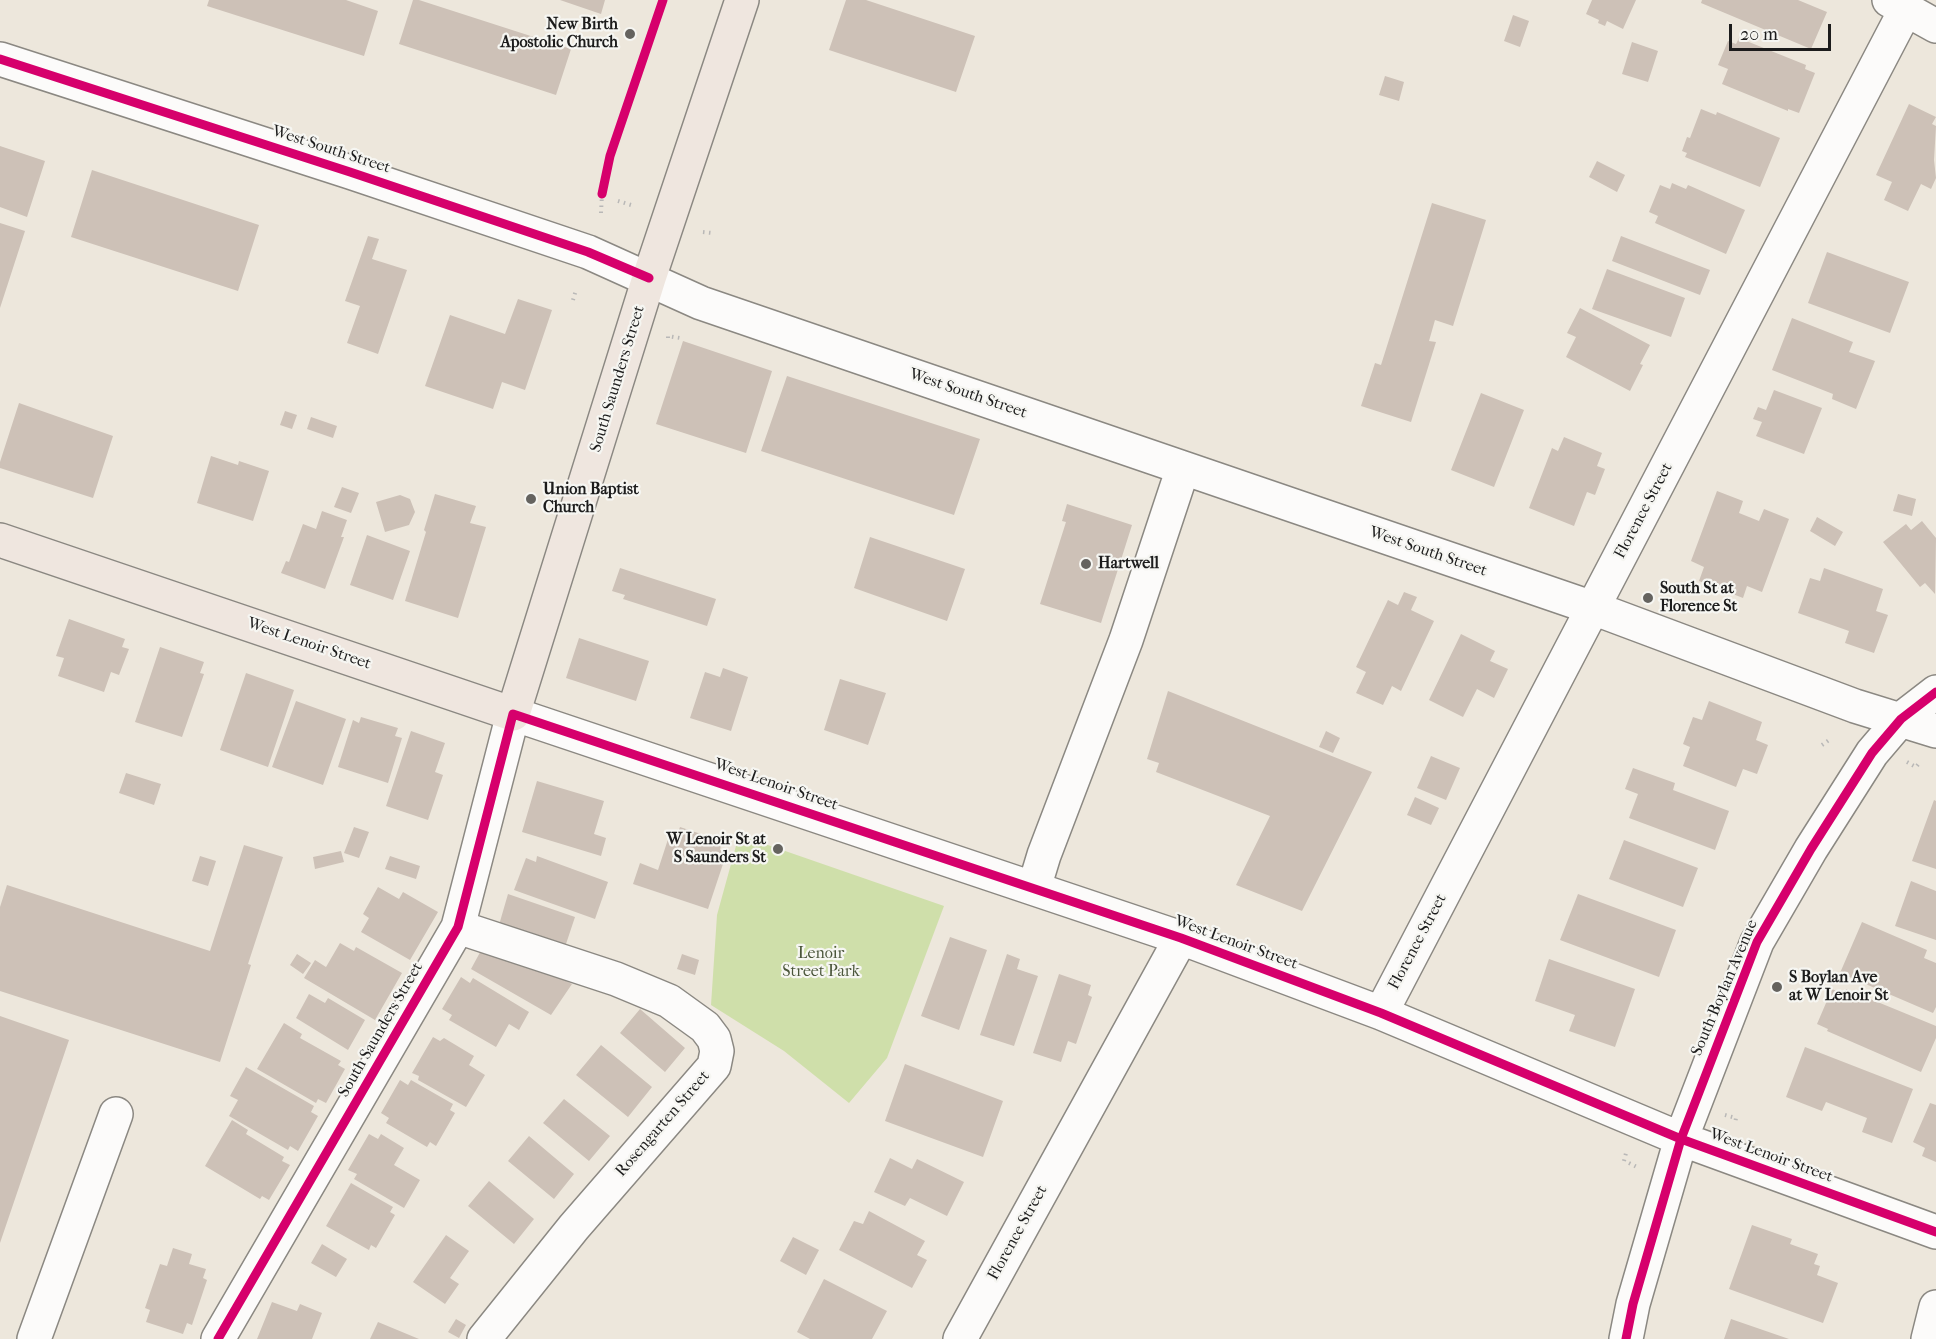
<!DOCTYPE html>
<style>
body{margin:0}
#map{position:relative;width:1936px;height:1339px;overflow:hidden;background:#ede7dc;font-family:"IM FELL French Canon",serif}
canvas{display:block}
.scale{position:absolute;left:1729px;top:24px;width:102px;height:27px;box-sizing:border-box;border:3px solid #1c1c1c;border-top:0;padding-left:8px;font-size:18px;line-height:21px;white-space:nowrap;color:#1c1c1c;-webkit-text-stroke:4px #f6f6f2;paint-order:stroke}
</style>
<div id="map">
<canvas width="1936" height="1339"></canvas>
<div class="scale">20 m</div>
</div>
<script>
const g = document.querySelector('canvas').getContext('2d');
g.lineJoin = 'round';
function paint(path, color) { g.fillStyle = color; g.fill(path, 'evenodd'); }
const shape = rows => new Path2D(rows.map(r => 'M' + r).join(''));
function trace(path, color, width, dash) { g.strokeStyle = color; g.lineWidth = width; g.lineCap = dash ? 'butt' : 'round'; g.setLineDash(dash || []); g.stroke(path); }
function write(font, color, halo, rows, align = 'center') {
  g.font = font + ' "IM FELL French Canon",serif'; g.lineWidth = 4.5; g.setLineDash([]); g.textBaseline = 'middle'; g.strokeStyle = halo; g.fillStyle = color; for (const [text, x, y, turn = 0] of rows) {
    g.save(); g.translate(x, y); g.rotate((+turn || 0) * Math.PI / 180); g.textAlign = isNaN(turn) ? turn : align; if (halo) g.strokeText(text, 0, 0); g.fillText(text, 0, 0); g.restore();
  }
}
const green = shape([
 [739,835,944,906,887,1058,849,1103,784,1051,711,1005,717,915]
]);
const building = shape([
 [209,0,346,0,378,11,364,56,207,6],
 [413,0,419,0,571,49,556,95,399,44],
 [560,0,605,0,601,14],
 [846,0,866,0,975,36,956,92,829,50],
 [1592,0,1636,0,1623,29,1607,21,1605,26,1598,23,1599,20,1586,14],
 [1702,0,1798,0,1827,12,1811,49,1701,3],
 [1513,15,1529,21,1520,47,1504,41],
 [1739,38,1806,65,1805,69,1815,73,1799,113,1788,109,1788,111,1722,84,1728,69,1718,65,1728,41,1736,44],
 [1632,42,1658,51,1648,82,1622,74],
 [1385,76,1404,82,1399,101,1379,95],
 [1909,104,1936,117,1932,124,1936,126,1934,160,1936,178,1931,189,1921,184,1908,211,1884,200,1892,182,1876,175],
 [1701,109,1716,115,1717,112,1780,138,1760,187,1685,157,1687,153,1682,151,1687,137,1690,138],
 [0,146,45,161,27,217,0,207],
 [1597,161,1625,175,1617,192,1589,177],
 [92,170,259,225,238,291,71,237],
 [1672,183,1686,189,1688,185,1745,210,1726,254,1655,223,1658,216,1649,212,1660,185,1670,189],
 [1432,203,1486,220,1453,326,1435,320,1429,341,1436,342,1411,422,1361,406,1375,363,1381,365],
 [0,223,25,231,0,308],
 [368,236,379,239,372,259,407,270,378,354,347,343,360,306,345,301],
 [1621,236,1710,270,1700,295,1612,261],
 [1827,252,1909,282,1890,333,1808,303],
 [1607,269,1685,298,1671,337,1592,309],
 [518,299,552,310,525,390,502,382,493,409,425,386,450,315,505,334],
 [1580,308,1650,345,1640,364,1643,365,1630,391,1566,357,1576,337,1567,333],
 [1792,318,1853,342,1849,352,1875,361,1856,409,1832,399,1833,394,1772,370],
 [683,341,772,371,746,453,656,424],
 [787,376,980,439,954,515,761,451],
 [1774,390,1822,408,1804,454,1756,436,1762,422,1753,419,1758,407,1766,410],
 [1481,393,1524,410,1494,487,1451,470],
 [19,403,113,436,93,498,0,468,0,462],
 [285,411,297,415,292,429,280,425],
 [311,417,337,426,333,438,307,429],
 [1564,437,1602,453,1597,466,1605,469,1595,495,1587,492,1574,526,1529,508,1552,448,1558,451],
 [211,456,238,465,239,461,269,471,253,521,197,503],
 [342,487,359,493,351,513,334,507],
 [1717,491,1743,501,1739,513,1759,521,1764,509,1789,519,1762,592,1747,586,1743,598,1699,581,1704,567,1691,561],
 [435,494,476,506,470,523,486,527,458,618,405,601,426,532,424,530],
 [1898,494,1916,499,1912,516,1893,511],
 [400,495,410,499,415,512,409,525,385,532,376,502],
 [1067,504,1132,525,1101,623,1040,604,1066,522,1062,521],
 [322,511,347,520,341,537,344,537,325,589,281,573,286,561,289,562,303,524,316,529],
 [1817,517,1843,532,1835,546,1810,531],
 [1922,521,1936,538,1935,594,1925,583,1920,587,1883,542,1906,524,1911,530],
 [367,535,410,551,393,600,350,585],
 [870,537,965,569,947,621,854,588],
 [620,568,716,599,707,626,623,599,625,595,612,591],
 [1824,568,1883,589,1876,611,1888,615,1874,653,1845,643,1849,631,1798,613,1810,578,1820,581],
 [1404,592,1417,597,1411,610,1434,621,1401,691,1392,686,1383,705,1356,693,1366,672,1356,667,1388,600,1398,605],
 [69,619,125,639,122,647,129,649,119,675,111,672,104,692,58,676,64,658,56,656],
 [1461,634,1495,651,1490,661,1508,669,1494,698,1477,689,1463,717,1429,700],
 [579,638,649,661,636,701,566,678],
 [160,647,204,662,200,673,204,674,182,737,135,722],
 [723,668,748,677,731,731,690,718,705,672,720,677],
 [246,673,294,690,268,767,220,750],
 [840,679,886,693,868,745,824,730],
 [1168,691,1372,772,1302,911,1236,885,1270,816,1156,772,1159,763,1147,759],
 [296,701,346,719,323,785,272,767],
 [1709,701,1762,722,1756,740,1768,745,1760,766,1757,774,1743,769,1736,787,1683,766,1690,747,1683,744,1693,717,1702,720],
 [361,717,398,728,395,736,402,738,388,783,338,767,353,720,359,723],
 [411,731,445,743,435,772,443,775,428,820,386,806],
 [1326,731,1340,738,1333,753,1319,747],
 [1431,756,1460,768,1446,800,1417,788],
 [1633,768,1675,783,1673,790,1729,811,1715,850,1629,818,1638,794,1625,789],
 [126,773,161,784,154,805,119,793],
 [537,781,604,801,594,834,606,838,601,856,522,832],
 [1415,797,1439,808,1431,825,1407,815],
 [1934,800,1936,801,1936,869,1912,861],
 [354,827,369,832,359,858,344,853],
 [680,827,722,841,720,850,727,852,708,909,633,884,640,863,658,870,670,833,677,835],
 [1624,840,1698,868,1683,907,1609,879],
 [244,845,283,857,248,964,251,965,220,1062,0,991,0,907,7,885,210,951],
 [341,851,344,862,315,869,313,857],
 [200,856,216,861,208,886,192,881],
 [390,856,420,866,416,879,385,869],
 [537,856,608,882,595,919,514,890,526,858,536,862],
 [1911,881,1936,891,1936,940,1895,926],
 [378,887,399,899,403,892,438,912,410,960,361,932,369,918,363,914],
 [508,894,575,917,565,947,499,925],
 [1578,894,1676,930,1659,977,1560,940],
 [1862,922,1927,950,1924,958,1936,963,1936,1007,1933,1013,1840,973],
 [950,937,987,950,959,1030,921,1016],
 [340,943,354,951,356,947,402,973,375,1020,304,978,315,960,326,967],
 [484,945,546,971,572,984,551,1015,471,969],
 [297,954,311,963,303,974,290,965],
 [682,954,699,960,695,975,677,969],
 [1007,954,1020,959,1017,969,1038,976,1014,1046,980,1035],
 [1549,959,1635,989,1615,1047,1569,1031,1575,1015,1535,1001],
 [1059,974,1091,985,1088,995,1092,997,1076,1044,1068,1041,1061,1062,1033,1053],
 [461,977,470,983,473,978,529,1012,519,1030,509,1024,496,1047,449,1020,452,1015,442,1009],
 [1832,989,1843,994,1846,989,1936,1026,1936,1038,1921,1072,1827,1031,1828,1029,1817,1024],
 [309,994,325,1003,328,998,365,1020,348,1050,296,1018],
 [640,1009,685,1048,665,1072,620,1033],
 [0,1016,69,1040,0,1243],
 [284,1023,302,1034,300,1038,341,1061,338,1065,345,1069,326,1103,318,1099,316,1103,257,1069],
 [433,1037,440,1041,444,1038,474,1056,469,1065,485,1075,466,1107,418,1080,419,1076,412,1073],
 [601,1045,652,1087,628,1117,576,1075],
 [1805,1047,1913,1089,1892,1143,1862,1132,1867,1118,1826,1102,1822,1111,1786,1097],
 [905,1064,1003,1101,983,1157,885,1121],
 [246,1067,314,1106,311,1112,318,1116,298,1151,290,1146,288,1150,229,1116,238,1100,230,1096],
 [400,1080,408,1085,411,1080,453,1104,450,1110,455,1113,436,1146,430,1142,427,1147,386,1123,389,1118,381,1113],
 [564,1099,610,1136,589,1161,543,1123],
 [1930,1103,1936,1105,1936,1162,1922,1156,1925,1148,1913,1142],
 [232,1120,248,1130,246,1134,284,1157,282,1161,290,1165,269,1200,262,1196,260,1199,205,1166],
 [369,1134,378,1139,381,1134,404,1148,394,1165,420,1180,404,1208,354,1179,357,1174,348,1170],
 [529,1136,574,1174,554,1199,508,1161],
 [890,1158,912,1169,917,1159,964,1182,947,1216,910,1198,905,1206,874,1192],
 [489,1181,534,1219,514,1244,468,1206],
 [351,1183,393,1207,390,1212,395,1215,376,1248,371,1245,369,1250,326,1226],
 [869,1211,925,1241,917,1255,927,1260,912,1288,839,1250,854,1221,863,1224],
 [1752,1225,1792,1239,1790,1244,1818,1254,1814,1264,1820,1266,1817,1275,1838,1283,1823,1323,1729,1289],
 [446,1235,469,1251,450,1278,459,1284,445,1304,413,1282],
 [793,1237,819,1250,806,1275,780,1261],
 [322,1244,347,1259,336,1277,311,1263],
 [173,1248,192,1254,189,1264,206,1269,203,1278,207,1280,192,1325,187,1323,183,1334,146,1322,150,1310,145,1308,160,1264,167,1266],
 [824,1279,887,1311,872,1339,810,1339,797,1332],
 [272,1302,297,1311,300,1304,322,1313,312,1339,257,1339],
 [456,1319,466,1325,459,1338,448,1332],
 [1731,1319,1789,1339,1724,1339],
 [378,1322,419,1339,370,1339]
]);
const path = shape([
 [618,201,631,205],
 [601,213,602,194],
 [703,232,712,233],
 [573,300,576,290],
 [668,338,668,336,680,338],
 [1822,745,1829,740],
 [1907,762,1916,767,1920,762],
 [1725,1115,1736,1118,1735,1123],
 [1624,1161,1626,1153],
 [1629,1163,1637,1167]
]);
const minor = shape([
 [1889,0,1936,26],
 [0,59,350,172,588,252,701,303,1593,608,1855,706,1936,731],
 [1034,888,1044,855,1126,640,1183,468],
 [458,927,616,979,669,1001,705,1027,714,1039,717,1051,714,1066,574,1227,484,1339],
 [1381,1013,1906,9],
 [34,1339,116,1114],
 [218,1339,458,927,513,714,1181,938,1381,1013,1681,1139,1936,1232],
 [960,1339,1181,938],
 [1626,1339,1633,1304,1681,1139,1757,942,1811,849,1872,753,1901,719,1936,692],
 [1928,1339,1936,1307]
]);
const major = shape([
 [0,540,513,714,649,278,742,0]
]);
const cycleway = shape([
 [0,59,350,172,588,252,649,278],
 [602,194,610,156,663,0],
 [218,1339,458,927,513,714,1181,938,1381,1013,1681,1139,1936,1232],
 [1626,1339,1633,1304,1681,1139,1757,942,1811,849,1872,753,1901,719,1936,692]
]);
const markers = [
 [630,34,6,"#65635f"],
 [531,499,6,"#65635f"],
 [1086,564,6,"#65635f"],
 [1648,598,6,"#65635f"],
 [778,849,6,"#65635f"],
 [1777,987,6,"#65635f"]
];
const poiNames = [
 ["New Birth",618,25,"right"],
 ["Apostolic Church",618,43,"right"],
 ["Union Baptist",543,490],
 ["Church",543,508],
 ["Hartwell",1098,564],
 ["South St at",1660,589],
 ["Florence St",1660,607],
 ["W Lenoir St at",766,840,"right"],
 ["S Saunders St",766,858,"right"],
 ["S Boylan Ave",1789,978],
 ["at W Lenoir St",1789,996]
];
const streetNames = [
 ["West South Street",331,150,18],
 ["South Saunders Street",618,379,-73],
 ["West South Street",968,394,19],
 ["Florence Street",1644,511,-62],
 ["West South Street",1428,552,19],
 ["West Lenoir Street",309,644,19],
 ["West Lenoir Street",776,785,19],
 ["Florence Street",1418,942,-62],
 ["West Lenoir Street",1236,943,20],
 ["South Boylan Avenue",1725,988,-67],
 ["South Saunders Street",381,1030,-60],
 ["Rosengarten Street",663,1124,-49],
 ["West Lenoir Street",1771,1156,20],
 ["Florence Street",1018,1233,-61]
];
const parkNames = [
 ["Lenoir",821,954],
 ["Street Park",821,972]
];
paint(green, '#cfdfaa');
paint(building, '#cdc1b7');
trace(minor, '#8b8882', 36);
trace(major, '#8b8882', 36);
trace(path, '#b9b8b7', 4, [1.5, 4.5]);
trace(minor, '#fcfbfa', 33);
trace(major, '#efe6df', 33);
trace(cycleway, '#d6006c', 9);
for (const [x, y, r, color] of markers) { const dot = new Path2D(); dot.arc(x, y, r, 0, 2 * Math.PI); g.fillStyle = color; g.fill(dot); trace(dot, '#f6f6f2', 2); }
write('bold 16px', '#1c1c1c', '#f6f6f2', poiNames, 'left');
write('16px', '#1c1c1c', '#f6f6f2', streetNames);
write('16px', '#4a553a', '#f6f6f2', parkNames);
</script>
